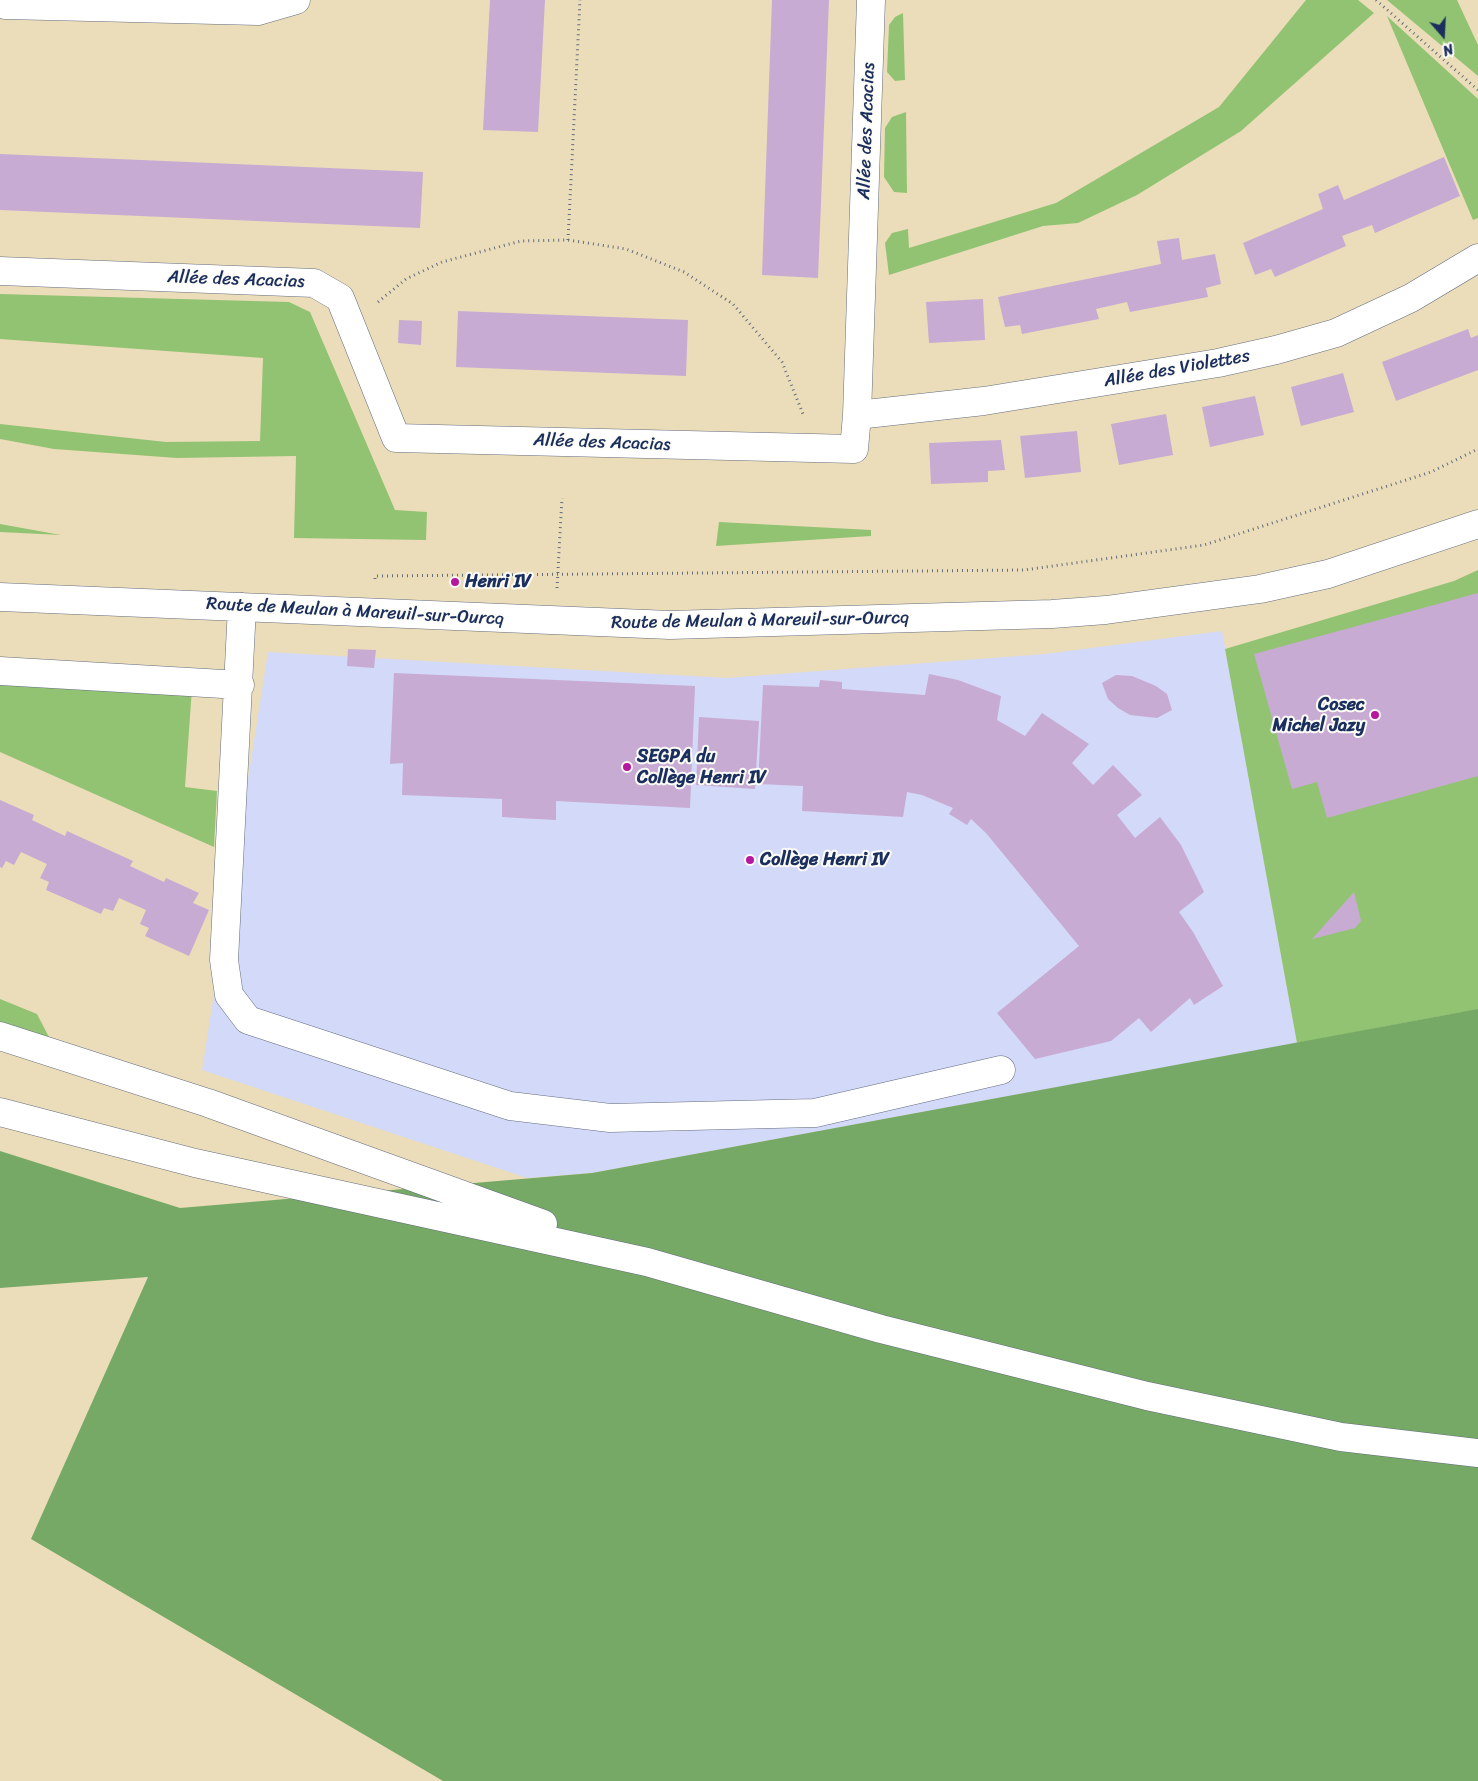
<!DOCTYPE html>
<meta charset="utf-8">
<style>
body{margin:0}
#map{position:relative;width:1478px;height:1781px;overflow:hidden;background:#ebddb9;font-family:Sriracha,sans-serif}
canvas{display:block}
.north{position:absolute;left:1418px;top:10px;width:50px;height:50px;-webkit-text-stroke:4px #fdfcf7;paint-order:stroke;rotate:161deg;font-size:14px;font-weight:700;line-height:20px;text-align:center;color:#1b2f5e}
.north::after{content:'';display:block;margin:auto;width:18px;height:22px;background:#1b2f5e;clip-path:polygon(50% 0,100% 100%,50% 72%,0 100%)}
</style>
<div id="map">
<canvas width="1478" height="1781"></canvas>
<div class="north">N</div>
</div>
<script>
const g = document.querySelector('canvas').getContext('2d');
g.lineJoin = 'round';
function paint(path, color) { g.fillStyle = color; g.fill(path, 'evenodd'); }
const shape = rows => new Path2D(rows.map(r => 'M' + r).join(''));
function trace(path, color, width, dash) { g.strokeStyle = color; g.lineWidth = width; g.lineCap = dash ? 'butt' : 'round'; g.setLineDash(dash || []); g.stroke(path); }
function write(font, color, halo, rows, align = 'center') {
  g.font = font + ' Sriracha,sans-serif'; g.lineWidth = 4; g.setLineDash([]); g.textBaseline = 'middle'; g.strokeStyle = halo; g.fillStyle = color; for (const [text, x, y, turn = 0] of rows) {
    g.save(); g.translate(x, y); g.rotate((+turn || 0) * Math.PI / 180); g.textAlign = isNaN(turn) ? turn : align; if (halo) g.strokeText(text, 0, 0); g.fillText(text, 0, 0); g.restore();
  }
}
const built = shape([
 [1222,631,1297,1043,592,1173,527,1178,202,1070,268,652,726,678,1045,654]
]);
const green = shape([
 [1306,0,1358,0,1374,13,1241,131,1137,195,1078,223,1043,226,889,275,885,243,892,233,908,229,909,248,1056,203,1219,107],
 [1387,0,1457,0,1478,45,1478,76],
 [903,13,905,80,895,81,887,72,889,25,895,17],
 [1387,16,1478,99,1478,218,1473,220],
 [906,112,907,193,894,192,884,177,885,128,892,117],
 [0,294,289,302,310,312,395,510,427,512,426,540,294,538,296,456,177,458,54,449,0,439,0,424,166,442,260,441,263,358,0,339],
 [719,522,871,530,871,536,716,546],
 [0,524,61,535,0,532],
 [1478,570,1478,1014,1463,1012,1297,1043,1225,649,1454,581],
 [0,678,192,688,185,787,217,791,214,847,0,752],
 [0,999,37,1014,51,1041,0,1024]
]);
const forest = shape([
 [1478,1009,1478,1781,443,1781,31,1539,148,1277,0,1288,0,1151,180,1208,592,1173]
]);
const building = shape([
 [490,0,545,0,538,132,483,130],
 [772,0,829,0,818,278,762,275],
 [0,154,423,172,420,228,0,210],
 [1444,157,1460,196,1375,233,1372,225,1342,236,1346,246,1275,277,1271,269,1255,275,1243,243,1323,209,1318,194,1338,185,1344,200],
 [1179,238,1182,260,1215,254,1221,284,1206,288,1208,297,1130,312,1127,302,1096,309,1099,319,1022,334,1020,325,1005,327,998,297,1161,264,1157,241],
 [983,299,985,340,929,343,926,302],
 [458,311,688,320,686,376,456,367],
 [399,320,422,321,421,345,398,343],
 [1468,329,1471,338,1478,335,1478,370,1396,401,1382,362],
 [1343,373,1354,412,1301,426,1291,387],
 [1255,396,1264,435,1210,447,1202,407],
 [1166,414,1173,455,1119,465,1111,424],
 [1077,431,1081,472,1025,478,1020,436],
 [1001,440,1005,470,988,471,988,482,931,484,929,443],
 [1478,593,1478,776,1327,818,1317,782,1292,789,1254,654],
 [348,649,376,650,374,668,347,666],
 [394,673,695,686,690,808,556,801,556,820,518,818,502,817,502,799,402,795,403,763,390,764],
 [929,674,958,680,1001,696,997,720,1025,736,1042,713,1089,744,1072,763,1093,785,1113,765,1142,795,1117,815,1135,838,1160,817,1181,845,1204,892,1179,912,1193,932,1223,986,1194,1005,1190,998,1151,1032,1139,1018,1111,1041,1035,1059,997,1013,1079,946,986,833,971,819,967,825,949,814,953,808,922,795,907,792,903,817,802,811,803,786,758,784,763,685,819,687,820,680,842,682,842,689,925,695],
 [1116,675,1132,676,1156,686,1167,694,1172,710,1157,718,1130,715,1118,708,1108,699,1102,683],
 [699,717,759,721,755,789,696,785],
 [0,800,34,815,32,820,65,836,67,831,133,861,130,866,164,882,166,878,199,893,193,903,209,910,189,956,145,936,149,928,140,924,146,910,119,898,113,911,104,908,101,914,46,890,49,882,40,878,47,864,21,852,14,865,6,861,2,868,0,867],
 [1354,892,1361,921,1355,928,1312,939]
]);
const path = shape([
 [1376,0,1478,90],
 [568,240,580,0],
 [378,302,406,279,442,262,521,241,568,240,626,249,684,272,733,304,782,362,803,414],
 [375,579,375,576,1024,570,1204,545,1431,472,1478,449],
 [557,588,562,498]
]);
const minor = shape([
 [0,1,5,5,258,11,296,0],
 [0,271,314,283,340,298,396,438,854,449,857,415,871,0],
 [857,415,984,401,1218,363,1276,350,1336,333,1411,298,1478,258],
 [0,597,670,625,1052,614,1106,610,1260,589,1328,574,1478,524],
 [242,607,224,960,229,995,248,1020,510,1106,610,1118,815,1113,1001,1070],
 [0,671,240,685]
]);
const major = shape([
 [0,1036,208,1103,543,1224],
 [0,1112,195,1163,647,1262,881,1329,1147,1396,1341,1437,1478,1453]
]);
const markers = [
 [455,582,5,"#b5179e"],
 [1375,715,5,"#b5179e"],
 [627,767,5,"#b5179e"],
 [750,860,5,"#b5179e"]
];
const streetNames = [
 ["Allée des Acacias",867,131,-88],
 ["Allée des Acacias",236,280,2],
 ["Allée des Violettes",1177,369,-10],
 ["Allée des Acacias",602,443,2],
 ["Route de Meulan à Mareuil-sur-Ourcq",355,612,3],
 ["Route de Meulan à Mareuil-sur-Ourcq",760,621,-1]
];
const poiNames = [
 ["Henri IV",465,582],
 ["Cosec",1365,705,"right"],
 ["Michel Jazy",1365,726,"right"],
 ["SEGPA du",637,757],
 ["Collège Henri IV",637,778],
 ["Collège Henri IV",760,860]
];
paint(built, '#d3d9f9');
paint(green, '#92c373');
paint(forest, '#75a965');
paint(building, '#c8abd3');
trace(minor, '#646c7e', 29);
trace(major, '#646c7e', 29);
trace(path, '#646c7e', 3, [1, 4]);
trace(minor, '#fff', 28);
trace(major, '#fff', 28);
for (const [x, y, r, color] of markers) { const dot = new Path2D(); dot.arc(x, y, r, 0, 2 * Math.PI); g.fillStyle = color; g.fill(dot); trace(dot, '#fdfcf7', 2); }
write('18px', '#1b2f5e', '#fdfcf7', streetNames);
write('bold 18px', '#1b2f5e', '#fdfcf7', poiNames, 'left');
</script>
